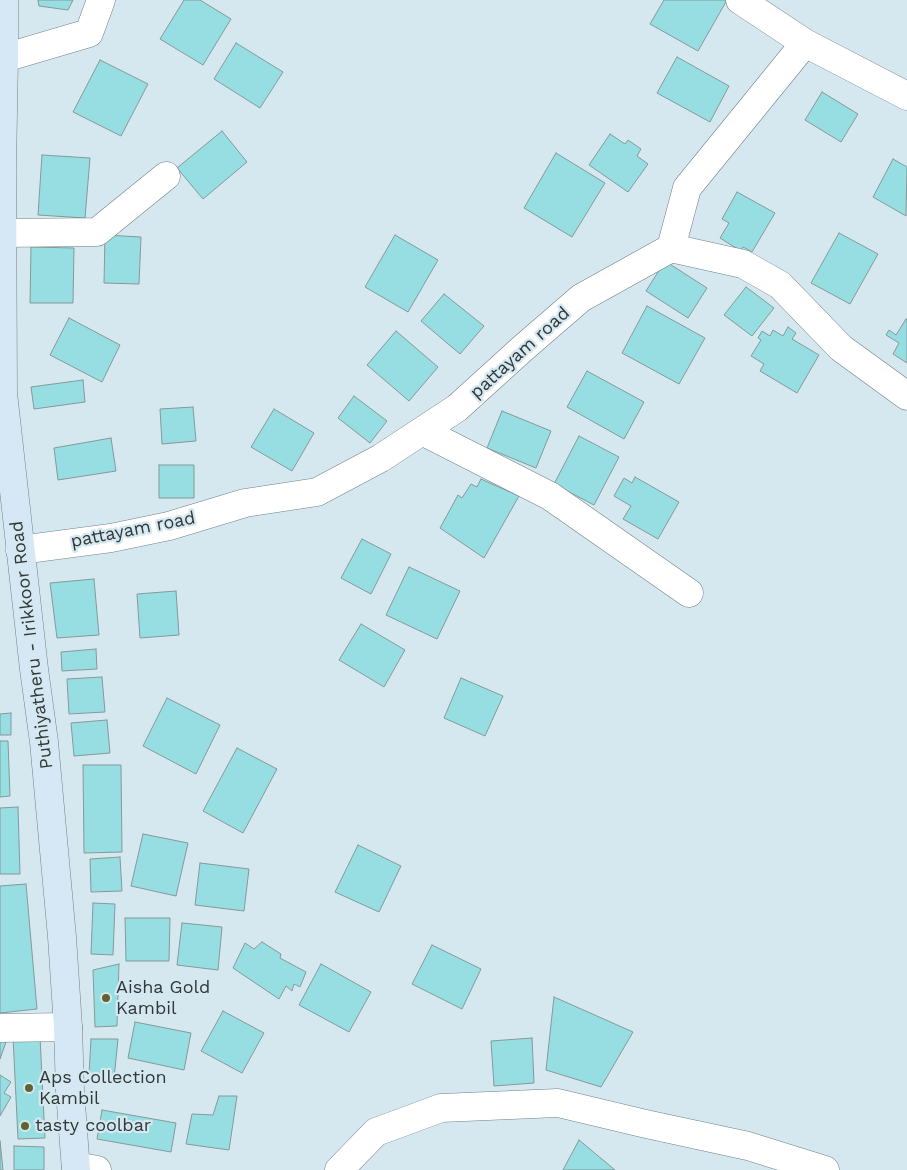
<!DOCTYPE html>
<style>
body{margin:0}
canvas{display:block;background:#d5e8ef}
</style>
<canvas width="907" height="1170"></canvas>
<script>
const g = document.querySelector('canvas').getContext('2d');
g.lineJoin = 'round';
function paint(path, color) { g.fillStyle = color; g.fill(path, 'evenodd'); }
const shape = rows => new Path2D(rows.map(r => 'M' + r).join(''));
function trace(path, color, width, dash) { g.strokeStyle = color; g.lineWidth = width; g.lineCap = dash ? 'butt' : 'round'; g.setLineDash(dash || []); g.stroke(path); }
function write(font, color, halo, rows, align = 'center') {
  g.font = font + ' "Work Sans",sans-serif'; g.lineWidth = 4.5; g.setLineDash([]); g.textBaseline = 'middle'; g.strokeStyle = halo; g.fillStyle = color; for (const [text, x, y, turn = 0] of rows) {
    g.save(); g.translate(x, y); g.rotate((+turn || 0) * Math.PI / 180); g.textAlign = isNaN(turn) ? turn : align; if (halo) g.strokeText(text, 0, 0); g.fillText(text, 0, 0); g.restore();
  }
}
const building = shape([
 [38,0,73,0,68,10,39,6,38,0],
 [184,0,200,0,231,19,203,65,160,39,184,0],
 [664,0,727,0,698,51,650,24,664,0],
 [236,43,283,72,260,108,214,79,236,43],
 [677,57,729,86,710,122,657,93,677,57],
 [100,60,148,84,121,136,73,112,100,60],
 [822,92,858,114,841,142,805,120,822,92],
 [222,131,247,162,203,199,177,168,222,131],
 [610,134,625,144,628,140,641,149,637,156,648,164,628,192,589,165,610,134],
 [556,153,605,183,572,237,524,208,556,153],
 [42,155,90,158,85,218,38,215,42,155],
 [893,159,907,167,906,216,873,197,893,159],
 [737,192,775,213,752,252,743,247,741,251,720,238,729,223,722,219,737,192],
 [839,233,878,254,850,304,811,283,839,233],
 [105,235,141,237,139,284,104,283,105,235],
 [395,235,438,260,408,312,365,287,395,235],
 [31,247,74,248,73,303,30,303,31,247],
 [665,261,707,288,688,318,646,291,665,261],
 [746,287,774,308,752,336,724,315,746,287],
 [444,294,484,326,460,354,421,321,444,294],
 [647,306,705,338,679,384,622,353,647,306],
 [69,318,120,345,102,382,50,355,69,318],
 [906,319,907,320,907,363,893,354,899,343,886,335,889,330,896,335,906,319],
 [788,327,796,333,792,339,819,355,797,393,760,371,764,364,751,356,761,340,758,338,762,331,770,336,773,330,783,336,788,327],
 [396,331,438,367,409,401,367,365,396,331],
 [587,371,644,402,624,439,567,407,587,371],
 [83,380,85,402,34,409,31,387,83,380],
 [354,396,387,421,370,443,338,418,354,396],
 [193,407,196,441,162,444,160,409,193,407],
 [274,409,314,433,292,471,251,447,274,409],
 [502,411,551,431,536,468,487,448,502,411],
 [579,436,619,457,594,505,554,484,579,436],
 [111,438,116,471,58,480,54,448,111,438],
 [159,465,194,465,194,498,159,498,159,465],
 [635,477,679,502,658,539,623,519,631,506,614,496,624,478,632,483,635,477],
 [481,479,519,496,484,558,440,528,458,495,462,498,471,484,477,487,481,479],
 [362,539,391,554,371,594,341,578,362,539],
 [409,567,460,591,437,639,386,615,409,567],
 [94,579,99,635,57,638,50,583,94,579],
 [176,591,179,635,140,638,137,594,176,591],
 [361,624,405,650,384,687,339,660,361,624],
 [96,649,97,669,62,671,61,652,96,649],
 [102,677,105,712,69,714,67,679,102,677],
 [461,678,503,696,485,736,444,718,461,678],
 [167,698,220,725,196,774,143,746,167,698],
 [11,713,11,735,0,735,0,714,11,713],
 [107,720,110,753,74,756,71,723,107,720],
 [0,741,8,741,10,796,0,797,0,741],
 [237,748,277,769,243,833,203,811,237,748],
 [83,765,121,765,122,852,84,853,83,765],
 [18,807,20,874,0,874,0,808,18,807],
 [143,834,188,843,176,896,131,886,143,834],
 [358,845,401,866,379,912,335,892,358,845],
 [120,857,122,891,91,892,90,859,120,857],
 [200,863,249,869,244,911,195,905,200,863],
 [26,884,37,1009,0,1013,0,886,26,884],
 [93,903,115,904,113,955,91,954,93,903],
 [125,918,170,918,169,961,126,961,125,918],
 [182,923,222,927,218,970,177,965,182,923],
 [262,942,281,954,280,958,306,972,300,987,294,984,292,991,286,986,279,999,233,968,245,943,254,949,262,942],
 [432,945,481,969,462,1009,412,984,432,945],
 [119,964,117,1026,95,1027,93,970,119,964],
 [321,964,371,992,349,1032,299,1005,321,964],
 [554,997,633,1032,601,1087,546,1070,554,997],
 [223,1011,264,1033,242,1073,201,1051,223,1011],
 [135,1022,191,1033,184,1070,128,1058,135,1022],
 [40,1036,45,1138,18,1139,13,1037,40,1036],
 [532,1038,534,1083,494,1086,491,1041,532,1038],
 [0,1039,6,1042,0,1059,0,1039],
 [91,1039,118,1039,114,1079,89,1074,91,1039],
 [0,1075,11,1082,4,1093,11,1097,0,1116,0,1075],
 [219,1096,237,1096,229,1150,186,1144,192,1114,213,1115,219,1096],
 [102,1110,176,1123,171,1152,97,1139,102,1110],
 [579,1140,615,1170,563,1170,579,1140],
 [0,1141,3,1170,0,1170,0,1141],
 [14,1146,44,1147,44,1170,14,1170,14,1146]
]);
const street = shape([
 [740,0,805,43],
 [4,58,89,33,101,0],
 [2,233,97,232,166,176],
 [671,248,743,264,780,285,841,348,907,396],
 [422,431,550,496,689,593],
 [20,550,111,538,169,526,245,503,317,492,381,458,457,408,522,349,581,298,671,248,687,188,805,43,907,96],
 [0,1028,68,1027],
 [76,1166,97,1170],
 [339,1170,376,1132,441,1108,558,1103,646,1124,748,1146,825,1170]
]);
const secondary = shape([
 [4,0,4,58,2,168,3,393,34,669,44,742,62,937,68,1027,70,1091,76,1170]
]);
const markers = [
 [106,998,5,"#60622f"],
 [29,1088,5,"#60622f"],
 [25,1126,5,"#60622f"]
];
const streetNames = [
 ["pattayam road",520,353,-42],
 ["pattayam road",133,530,-11],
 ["Puthiyatheru - Irikkoor Road",32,645,-97]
];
const poiNames = [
 ["Aisha Gold",116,988],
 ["Kambil",116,1009],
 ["Aps Collection",39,1078],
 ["Kambil",39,1099],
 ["tasty coolbar",35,1126]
];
paint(building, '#96dee1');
trace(building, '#859999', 1);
trace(street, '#708188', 29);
trace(secondary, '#708188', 29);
trace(street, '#fff', 28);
trace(secondary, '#d6e8f6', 28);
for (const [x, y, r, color] of markers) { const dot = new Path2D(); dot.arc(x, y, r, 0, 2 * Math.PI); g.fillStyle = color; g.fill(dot); trace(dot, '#d5e8ef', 2); }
write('18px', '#31383b', '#d5e8ef', streetNames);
write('18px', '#31383b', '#d5e8ef', poiNames, 'left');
</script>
